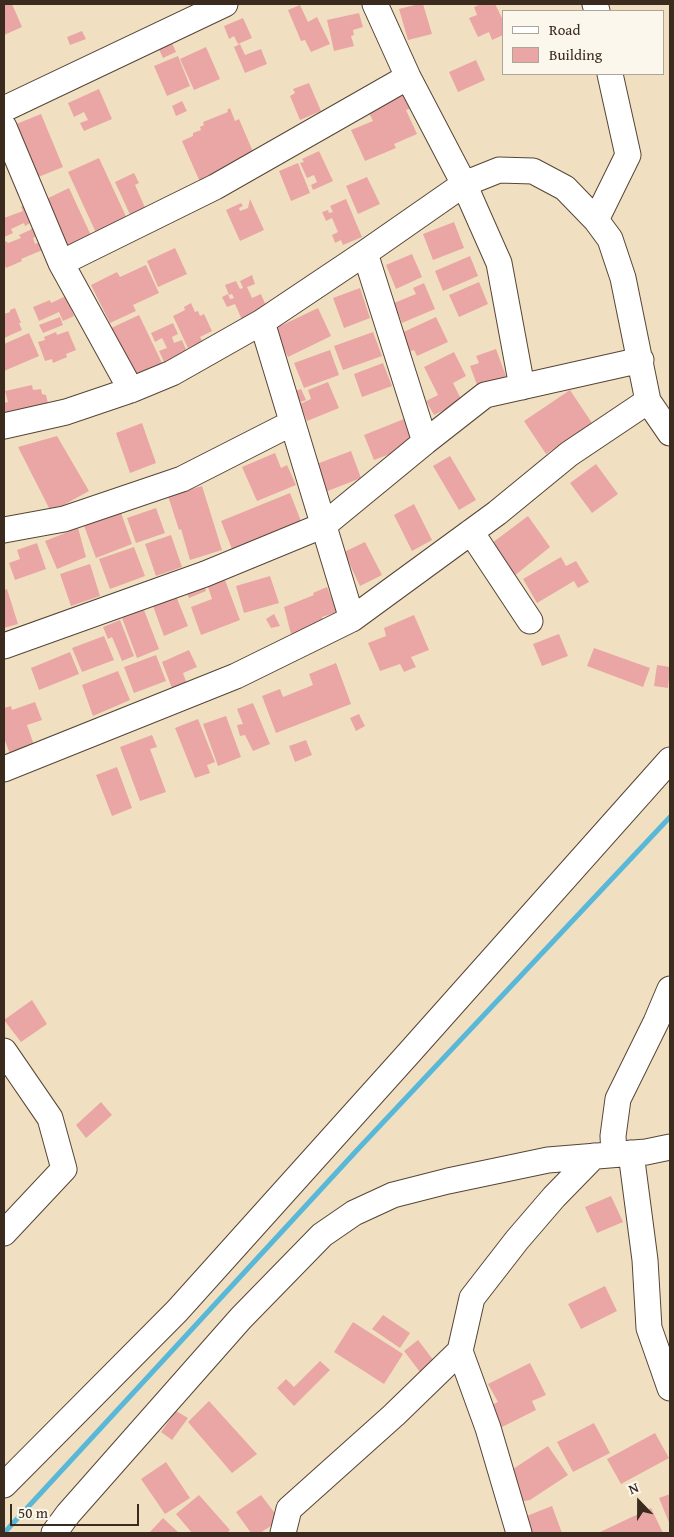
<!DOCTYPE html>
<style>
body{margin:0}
#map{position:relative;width:674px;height:1537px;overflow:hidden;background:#f0e0c1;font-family:"Gentium Book Plus",serif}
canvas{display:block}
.frame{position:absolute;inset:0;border:5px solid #3b2a1e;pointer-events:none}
.legend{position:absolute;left:502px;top:10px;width:162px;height:65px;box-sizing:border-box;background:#fbf7ec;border:1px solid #aea59a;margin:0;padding:6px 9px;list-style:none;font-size:15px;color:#3b2a1e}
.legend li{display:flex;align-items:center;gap:10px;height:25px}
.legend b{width:25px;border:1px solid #aea59a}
.north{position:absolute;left:614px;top:1477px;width:50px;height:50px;-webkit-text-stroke:4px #fbf7ec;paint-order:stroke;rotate:338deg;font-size:14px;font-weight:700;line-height:20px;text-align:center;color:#3b2a1e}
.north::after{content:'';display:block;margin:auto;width:18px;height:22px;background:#3b2a1e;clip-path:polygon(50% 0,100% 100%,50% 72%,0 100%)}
.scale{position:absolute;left:10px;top:1504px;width:129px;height:22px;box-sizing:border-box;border:2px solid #3b2a1e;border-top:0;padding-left:6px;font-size:15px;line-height:18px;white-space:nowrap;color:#3b2a1e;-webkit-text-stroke:4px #fbf7ec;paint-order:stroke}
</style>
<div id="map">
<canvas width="674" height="1537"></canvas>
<div class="frame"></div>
<ul class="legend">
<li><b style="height:6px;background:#fff"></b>Road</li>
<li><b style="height:14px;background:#eaa6a4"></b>Building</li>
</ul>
<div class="north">N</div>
<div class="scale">50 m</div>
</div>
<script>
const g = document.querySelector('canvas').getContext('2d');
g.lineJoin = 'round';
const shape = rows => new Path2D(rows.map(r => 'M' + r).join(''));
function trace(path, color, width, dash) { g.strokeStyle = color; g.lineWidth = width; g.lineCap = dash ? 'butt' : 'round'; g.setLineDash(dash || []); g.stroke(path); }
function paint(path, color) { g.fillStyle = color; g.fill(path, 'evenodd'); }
const stream = shape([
 [4,1533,359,1148,670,817]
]);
const building = shape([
 [4,4,12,4,22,27,4,35],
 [419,4,423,4,432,34,408,40,399,9],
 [481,4,495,4,503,20,503,35,492,40,489,32,478,37,469,18,477,15,474,7],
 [300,5,308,22,317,17,330,44,311,52,305,40,301,41,288,10],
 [359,13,363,27,353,30,354,35,351,36,354,46,334,51,327,20],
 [243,18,252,38,238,44,234,36,229,39,224,26],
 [82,31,86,39,70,45,67,37],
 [171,41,176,52,163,58,158,47],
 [240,44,245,55,261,49,267,64,245,73,234,47],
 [206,47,220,79,194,90,180,59],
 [178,56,190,86,167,96,154,66],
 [476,60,485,80,458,92,449,72],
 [309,83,321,111,300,120,290,96,295,93,293,89],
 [99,89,112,119,84,131,80,123,88,120,84,112,74,117,68,103],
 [406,94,412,108,406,110,417,134,394,144,396,148,365,161,351,130,373,121,368,111],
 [182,101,187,111,176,116,172,106],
 [230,108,235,121,239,119,254,154,221,169,223,173,200,182,182,141,193,136,193,133,201,130,200,127,204,125,203,122,228,112,227,110],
 [41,114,63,167,36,178,14,125],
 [319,151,333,181,313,190,311,185,317,182,314,175,307,178,300,163,304,162,302,159],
 [99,158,129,223,98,237,68,172],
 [298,163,310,193,291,201,279,171],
 [134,173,139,183,135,185,147,212,132,219,115,182],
 [367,177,380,204,358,214,346,186],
 [69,188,94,242,66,255,42,201],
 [250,199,264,230,240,241,226,210,241,203,243,206,239,208,240,211,248,208],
 [346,199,362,237,343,245,341,240,335,243,332,235,338,232,332,218,326,221,322,212,328,210,329,213,333,212,330,206],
 [31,200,30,223,25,226,24,223,11,229,13,233,4,237,4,218,23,211,21,207,23,206,22,203],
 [454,222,464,248,433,260,423,234],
 [33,227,36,236,33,238,35,244,42,241,45,249,21,259,22,261,6,268,4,263,4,242,6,241,8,243,21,238,19,235,30,230],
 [175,248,187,274,158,287,147,261],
 [412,254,422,277,396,289,386,265],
 [470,256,478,276,443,291,435,271],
 [146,265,159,293,133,305,136,311,110,323,91,285,117,272,120,277],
 [252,275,255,284,247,287,252,298,261,294,266,306,255,311,257,316,243,322,235,304,227,307,222,297,228,294,230,299,234,298,232,294,229,295,225,285,236,281,240,289,243,288,240,281],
 [479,282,488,304,459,317,449,295],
 [424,283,435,309,402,323,394,303,416,294,413,288],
 [360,288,370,318,344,328,333,298],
 [66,296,74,316,63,321,59,312,39,321,33,307,50,300,51,303],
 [191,303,195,312,198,311,200,316,204,314,212,331,200,337,203,342,188,348,173,316,185,310,184,307],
 [15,308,21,323,19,323,22,330,4,338,4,314,10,312,10,310],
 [318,308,331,336,288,357,274,329],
 [139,315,162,363,132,377,109,329],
 [60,317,63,325,43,333,39,325],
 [436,317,448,342,417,356,414,350,406,353,397,335],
 [173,323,178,334,172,337,174,343,182,340,187,352,164,362,159,351,167,348,162,338,155,342,151,333],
 [68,331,76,350,66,354,67,357,53,363,52,359,45,361,38,342,45,340,44,337,56,332,57,335],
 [373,332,382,356,343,370,334,346],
 [29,333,39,356,4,371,4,344],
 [496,349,507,379,479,390,470,366,479,363,476,356],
 [330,350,339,375,304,388,294,363],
 [454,352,466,376,453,383,462,401,434,415,426,401,438,395,424,367],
 [383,363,392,386,362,397,354,374],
 [328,382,339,408,307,421,300,404,311,399,308,390],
 [32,385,33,390,41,389,42,394,46,395,49,408,6,417,4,403,8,402,5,391],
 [301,389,306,400,295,404,290,393],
 [570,390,592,423,546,454,524,421],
 [404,419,414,445,374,460,364,435],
 [142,423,156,463,130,473,116,433],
 [57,436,89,491,51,512,18,447],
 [351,451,361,478,325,492,314,465],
 [275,453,281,468,287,465,296,485,257,501,242,467],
 [450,456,476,500,459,510,433,466],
 [596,464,618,494,592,513,570,483],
 [202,486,222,550,190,560,181,529,179,530,168,496],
 [290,493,301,521,232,549,221,521],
 [414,504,432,540,412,551,394,515],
 [156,508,165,533,136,543,127,518],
 [120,510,132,544,96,558,83,523],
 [528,516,550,547,513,577,488,546],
 [78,528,86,557,57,569,45,541],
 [171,535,182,567,156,576,145,544],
 [365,542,382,575,360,586,344,552],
 [37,543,46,569,15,580,9,563,20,559,17,550],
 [134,547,145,576,110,589,99,559],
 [561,557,566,566,576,561,589,582,578,588,574,581,537,603,523,579],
 [90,564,100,596,71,606,60,574],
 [270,576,279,603,244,613,236,586],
 [225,580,240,620,201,635,191,607,212,599,208,587],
 [204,584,206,591,189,598,186,591],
 [327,587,337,612,322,617,323,623,291,634,284,607,314,595,313,593],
 [7,589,18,624,4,628,4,590],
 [176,596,188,626,164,636,153,606],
 [144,610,159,649,137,658,122,618],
 [274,614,280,626,271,628,266,619],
 [414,615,429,650,411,657,416,667,404,672,400,664,380,671,368,643,386,636,384,628],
 [120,620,134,656,122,661,112,637,108,639,103,627],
 [559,634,568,656,542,666,533,644],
 [104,636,114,660,82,672,72,648],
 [594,648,650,668,643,687,587,666],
 [189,650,197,667,183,673,189,690,175,696,162,662],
 [70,652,79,674,39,690,31,668],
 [156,655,166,681,134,693,124,667],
 [336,663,351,704,276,733,262,696,280,689,283,697,313,685,309,674],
 [657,665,670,667,668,688,654,686],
 [118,671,130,700,93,716,82,685],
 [35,702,42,720,27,725,34,745,10,754,4,738,4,708,11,706,12,710],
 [253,703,270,744,253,751,245,735,240,736,237,725,243,724,237,709],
 [359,714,365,726,356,731,350,718],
 [226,716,241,757,218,766,203,724],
 [198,719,215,762,207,765,210,773,195,778,175,728],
 [152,735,157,747,150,749,166,792,140,801,120,747],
 [306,740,312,755,295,762,289,746],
 [117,767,132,808,112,816,96,775],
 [32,1000,47,1024,21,1042,4,1020],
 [101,1102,112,1115,86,1138,76,1125],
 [611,1196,623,1222,597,1233,585,1207],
 [605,1286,617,1311,581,1329,568,1304],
 [383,1315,410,1333,400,1348,372,1329],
 [353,1322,403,1354,384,1384,334,1352],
 [418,1340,434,1361,420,1372,404,1351],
 [320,1361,330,1370,294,1406,277,1388,286,1379,294,1387],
 [530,1363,546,1395,532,1401,536,1410,500,1428,490,1406,498,1402,488,1384],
 [209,1401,257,1454,232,1473,188,1422],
 [176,1411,188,1418,172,1440,161,1432],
 [594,1423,610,1453,573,1472,557,1442],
 [655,1433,669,1458,621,1484,607,1459],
 [548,1446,568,1475,530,1500,513,1503,507,1473],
 [166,1462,190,1498,165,1514,141,1479],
 [670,1494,670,1525,659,1498],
 [199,1495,230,1530,227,1533,192,1533,176,1514],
 [261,1495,280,1520,260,1533,251,1533,236,1512],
 [552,1506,562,1533,524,1533,519,1519],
 [651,1508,663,1533,598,1533],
 [163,1518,179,1533,149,1533]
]);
const minor = shape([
 [375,4,408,77,464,184,499,263,522,387],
 [595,4,597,11],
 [4,109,225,4],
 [4,127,61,263,131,390],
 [596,220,628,155,610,74],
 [365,253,425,442],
 [61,263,215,187,408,77],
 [4,426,66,412,131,390,172,373,262,322,365,253,464,184,499,170,533,171,565,188,596,220,610,239,623,278,648,401,670,433],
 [4,530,64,519,182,479,292,423],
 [471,532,530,621],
 [352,619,497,513,569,454,648,401],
 [4,646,205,574,324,525,425,442,485,395,641,360],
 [4,769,236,676,352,619,262,322],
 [4,1051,50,1118,64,1169,4,1233],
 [631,1153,645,1260,649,1328,670,1388],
 [614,1154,613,1136,618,1099,656,1022,670,989],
 [4,1485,177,1311,409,1053,670,760],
 [54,1533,68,1514,241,1318,322,1235,354,1213,393,1195,448,1181,548,1160,646,1152,670,1147],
 [283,1533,289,1509,394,1415,460,1351],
 [519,1533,488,1428,460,1351,472,1298,517,1240,554,1197,594,1156]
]);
trace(stream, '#59b7d8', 5);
paint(building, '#eaa6a4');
trace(minor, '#564536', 27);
trace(minor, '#fff', 25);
</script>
